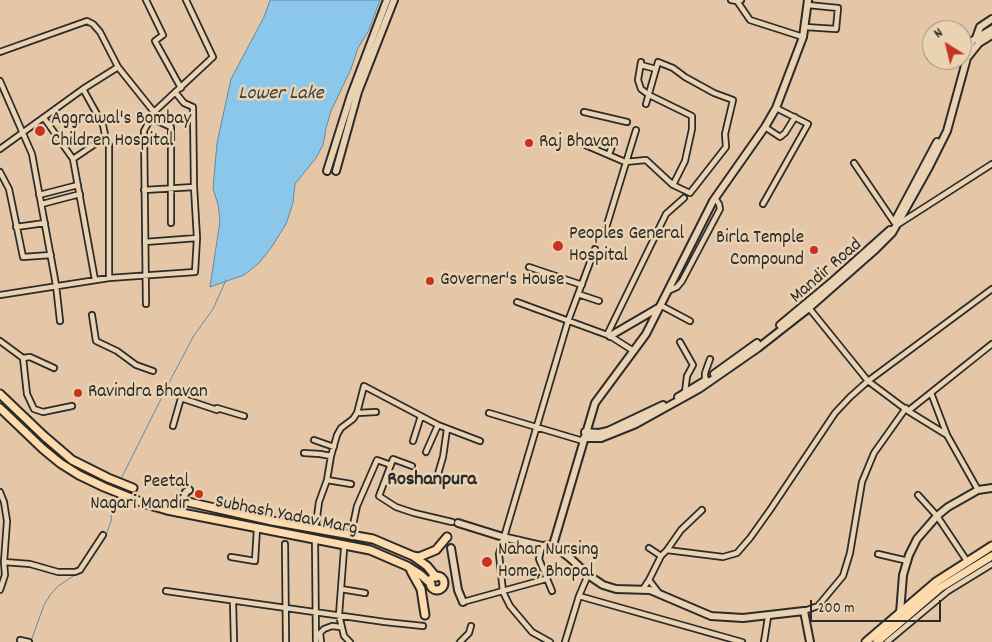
<!DOCTYPE html>
<style>
body{margin:0}
#map{position:relative;width:992px;height:642px;overflow:hidden;background:#e5c7a7;font-family:Dekko,sans-serif}
canvas{display:block}
.north{position:absolute;left:922px;top:20px;width:50px;height:50px;box-sizing:border-box;background:#e9d3b2;border:1px solid #9d907c;border-radius:50%;rotate:324deg;font-size:14px;font-weight:700;line-height:20px;text-align:center;color:#2b2b2b}
.north::after{content:'';display:block;margin:auto;width:18px;height:22px;background:#c8321e;clip-path:polygon(50% 0,100% 100%,50% 72%,0 100%)}
.scale{position:absolute;left:810px;top:600px;width:131px;height:22px;box-sizing:border-box;border:2px solid #2b2b2b;border-top:0;padding-left:6px;font-size:15px;line-height:18px;white-space:nowrap;color:#2b2b2b;-webkit-text-stroke:4px #e9d3b2;paint-order:stroke}
</style>
<div id="map">
<canvas width="992" height="642"></canvas>
<div class="north">N</div>
<div class="scale">200 m</div>
</div>
<script>
const g = document.querySelector('canvas').getContext('2d');
g.lineJoin = 'round';
function paint(path, color) { g.fillStyle = color; g.fill(path, 'evenodd'); }
const shape = rows => new Path2D(rows.map(r => 'M' + r).join(''));
function trace(path, color, width, dash) { g.strokeStyle = color; g.lineWidth = width; g.lineCap = dash ? 'butt' : 'round'; g.setLineDash(dash || []); g.stroke(path); }
function write(font, color, halo, rows, align = 'center') {
  g.font = font + ' Dekko,sans-serif'; g.lineWidth = 5; g.setLineDash([]); g.textBaseline = 'middle'; g.strokeStyle = halo; g.fillStyle = color; for (const [text, x, y, turn = 0] of rows) {
    g.save(); g.translate(x, y); g.rotate((+turn || 0) * Math.PI / 180); g.textAlign = isNaN(turn) ? turn : align; if (halo) g.strokeText(text, 0, 0); g.fillText(text, 0, 0); g.restore();
  }
}
const water = shape([
 [270,0,380,0,369,30,358,48,351,69,331,111,326,128,323,145,316,158,295,184,293,203,286,224,271,248,259,263,244,275,210,287,220,221,218,204,213,189,217,143,231,79,264,17,270,0]
]);
const stream = shape([
 [121,479,173,375,193,337,213,309,226,280],
 [101,542,106,535,111,521,112,499,114,494],
 [84,567,96,550],
 [31,641,44,605,50,595,58,586,78,573]
]);
const street = shape([
 [146,0,163,35,155,41,181,88],
 [731,0,737,1,741,0],
 [737,1,750,20,803,37],
 [805,27,836,29,838,8,808,5],
 [0,52,87,21,93,24,100,32,118,67,154,112],
 [641,62,638,80,641,89,649,95,692,116,692,129,685,161,673,185],
 [641,65,656,69],
 [0,81,32,154,56,285,60,321],
 [83,89,103,125,105,135],
 [584,112,627,122],
 [44,118,73,159,95,280],
 [151,118,171,127,171,223],
 [765,127,780,137,785,133,795,117],
 [576,141,625,162,646,160,673,185,690,193,726,147,725,134,733,100,714,93,685,77,673,68,658,62,646,104],
 [0,149,83,89,118,67],
 [609,154,615,139],
 [73,159,101,140,109,145,109,278],
 [854,163,894,222],
 [0,172,9,189,23,257,51,255],
 [144,190,194,187],
 [39,195,78,185],
 [42,204,80,194],
 [763,204,808,124,776,108],
 [897,225,992,164],
 [16,227,45,223],
 [605,231,636,130],
 [145,242,197,238],
 [529,267,582,285],
 [668,291,677,287,682,281,720,209,719,204,715,198],
 [578,294,599,301],
 [0,295,109,278,195,272,197,238,194,187,193,107,184,103,175,92],
 [517,302,610,336,632,350],
 [146,304,144,131,154,112,213,57,186,0],
 [660,305,690,321],
 [809,308,868,381,908,411,947,435],
 [92,315,96,341,117,351,136,365,153,371],
 [607,335,666,214,684,198],
 [0,341,23,358,30,357,54,368],
 [680,342,693,365,687,376,685,392],
 [23,358,27,394,34,409,43,412,72,406],
 [705,380,705,373,710,359],
 [931,393,947,435,978,490],
 [217,408,244,416],
 [908,411,992,344],
 [357,413,376,412],
 [489,413,583,441],
 [173,426,181,398,217,410],
 [314,440,334,447],
 [413,441,421,416],
 [426,452,438,425],
 [304,453,320,454,331,456],
 [412,466,393,459,379,496,396,507,414,513,452,522],
 [438,474,443,457,447,429],
 [327,480,351,484],
 [0,492,4,502,7,521,4,562,5,575,0,590],
 [918,495,937,516,967,561],
 [316,524,319,502,327,480,331,456,337,435,341,428,353,419,357,413,364,386,438,425,480,441],
 [353,525,357,506,377,460,391,465],
 [315,540,316,642],
 [285,544,286,642],
 [542,546,539,559,552,591],
 [649,548,661,556],
 [344,549,339,615,344,636,350,642],
 [667,550,681,530,702,510],
 [878,554,908,561],
 [231,557,255,561,257,528],
 [4,562,30,564,58,572,75,572,80,570,103,535],
 [649,580,659,593],
 [341,589,365,593],
 [643,589,649,580,661,556,667,550,723,557,737,553,750,538,770,510,835,413,850,397,868,381,992,289],
 [166,591,385,622,423,626],
 [579,596,742,642],
 [233,601,234,642],
 [463,602,546,579],
 [804,611,818,606,843,576,850,553,862,482,874,453,906,408],
 [20,640,29,642],
 [321,642,320,633,324,629,332,626,340,627],
 [460,642,469,633,471,626],
 [550,642,532,632,510,606,503,592,499,554,568,321,595,249],
 [565,642,579,596,588,575],
 [764,642,768,617],
 [887,642,948,591,992,564]
]);
const secondary = shape([
 [976,38,980,27,992,19],
 [963,58,972,41,992,29],
 [327,171,351,95,387,0],
 [336,171,358,92,394,0],
 [896,219,937,142],
 [780,325,834,280,890,230],
 [610,336,658,308],
 [714,374,757,343],
 [678,397,706,380],
 [585,432,599,433,608,431,663,405],
 [584,438,601,438,636,424,699,389,758,348,809,308,876,249,892,233,929,167,947,131,967,58,979,43,992,35],
 [179,513,182,500,186,492,189,490],
 [458,523,503,537,542,546,553,545,570,558,588,575,603,585,616,589,650,590,711,616,743,618,804,611,810,642],
 [553,545,595,403,646,334,713,201,765,127,776,108,803,37,808,0],
 [451,548,458,590,463,602],
 [900,613,903,575,909,555,917,539,937,516,948,507,978,490,992,488]
]);
const primary = shape([
 [0,394,44,436,72,460,108,478,133,488],
 [0,408,43,449,60,463,79,475,104,487,146,504,167,510,370,550,407,566,421,575,431,584],
 [188,502,272,521,373,539,413,556,427,566,436,577],
 [413,556,419,557,436,550,447,537],
 [411,571,421,589,425,615],
 '430 583a7 7 0 1 1 14 0a7 7 0 1 1-14 0Z',
 [866,642,936,582,992,546],
 [877,642,940,588,992,556]
]);
const markers = [
 [40,131,6,"#c8321e"],
 [529,143,5,"#c8321e"],
 [558,246,6,"#c8321e"],
 [814,250,5,"#c8321e"],
 [430,281,5,"#c8321e"],
 [78,393,5,"#c8321e"],
 [199,494,5,"#c8321e"],
 [487,562,6,"#c8321e"]
];
const poiNames = [
 ["Aggrawal's Bombay",51,120],
 ["Children Hospital",51,142],
 ["Raj Bhavan",539,143],
 ["Peoples General",569,235],
 ["Hospital",569,257],
 ["Birla Temple",804,239,"right"],
 ["Compound",804,261,"right"],
 ["Governer's House",440,281],
 ["Ravindra Bhavan",88,393],
 ["Peetal",189,483,"right"],
 ["Nagari Mandir",189,505,"right"],
 ["Nahar Nursing",498,551],
 ["Home, Bhopal",498,573]
];
const streetNames = [
 ["Mandir Road",827,272,-41],
 ["Subhash Yadav Marg",286,517,11]
];
const waterNames = [
 ["Lower Lake",281,95]
];
const neighbourhoodNames = [
 ["Roshanpura",432,481]
];
paint(water, '#8bc7eb');
trace(water, '#65899e', 1);
trace(stream, '#65899e', 1);
trace(street, '#2b2b2b', 8);
trace(secondary, '#2b2b2b', 10);
trace(primary, '#2b2b2b', 11);
trace(street, '#e9d3b2', 4.5);
trace(secondary, '#e9d3b2', 6);
trace(primary, '#fedbac', 7);
for (const [x, y, r, color] of markers) { const dot = new Path2D(); dot.arc(x, y, r, 0, 2 * Math.PI); g.fillStyle = color; g.fill(dot); trace(dot, '#e9d3b2', 2); }
write('19px', '#2b2b2b', '#e9d3b2', poiNames, 'left');
write('19px', '#2b2b2b', '#e9d3b2', streetNames);
write('italic 20px', '#394248', '#e9d3b2', waterNames);
write('bold 20px', '#2b2b2b', '#e9d3b2', neighbourhoodNames);
</script>
